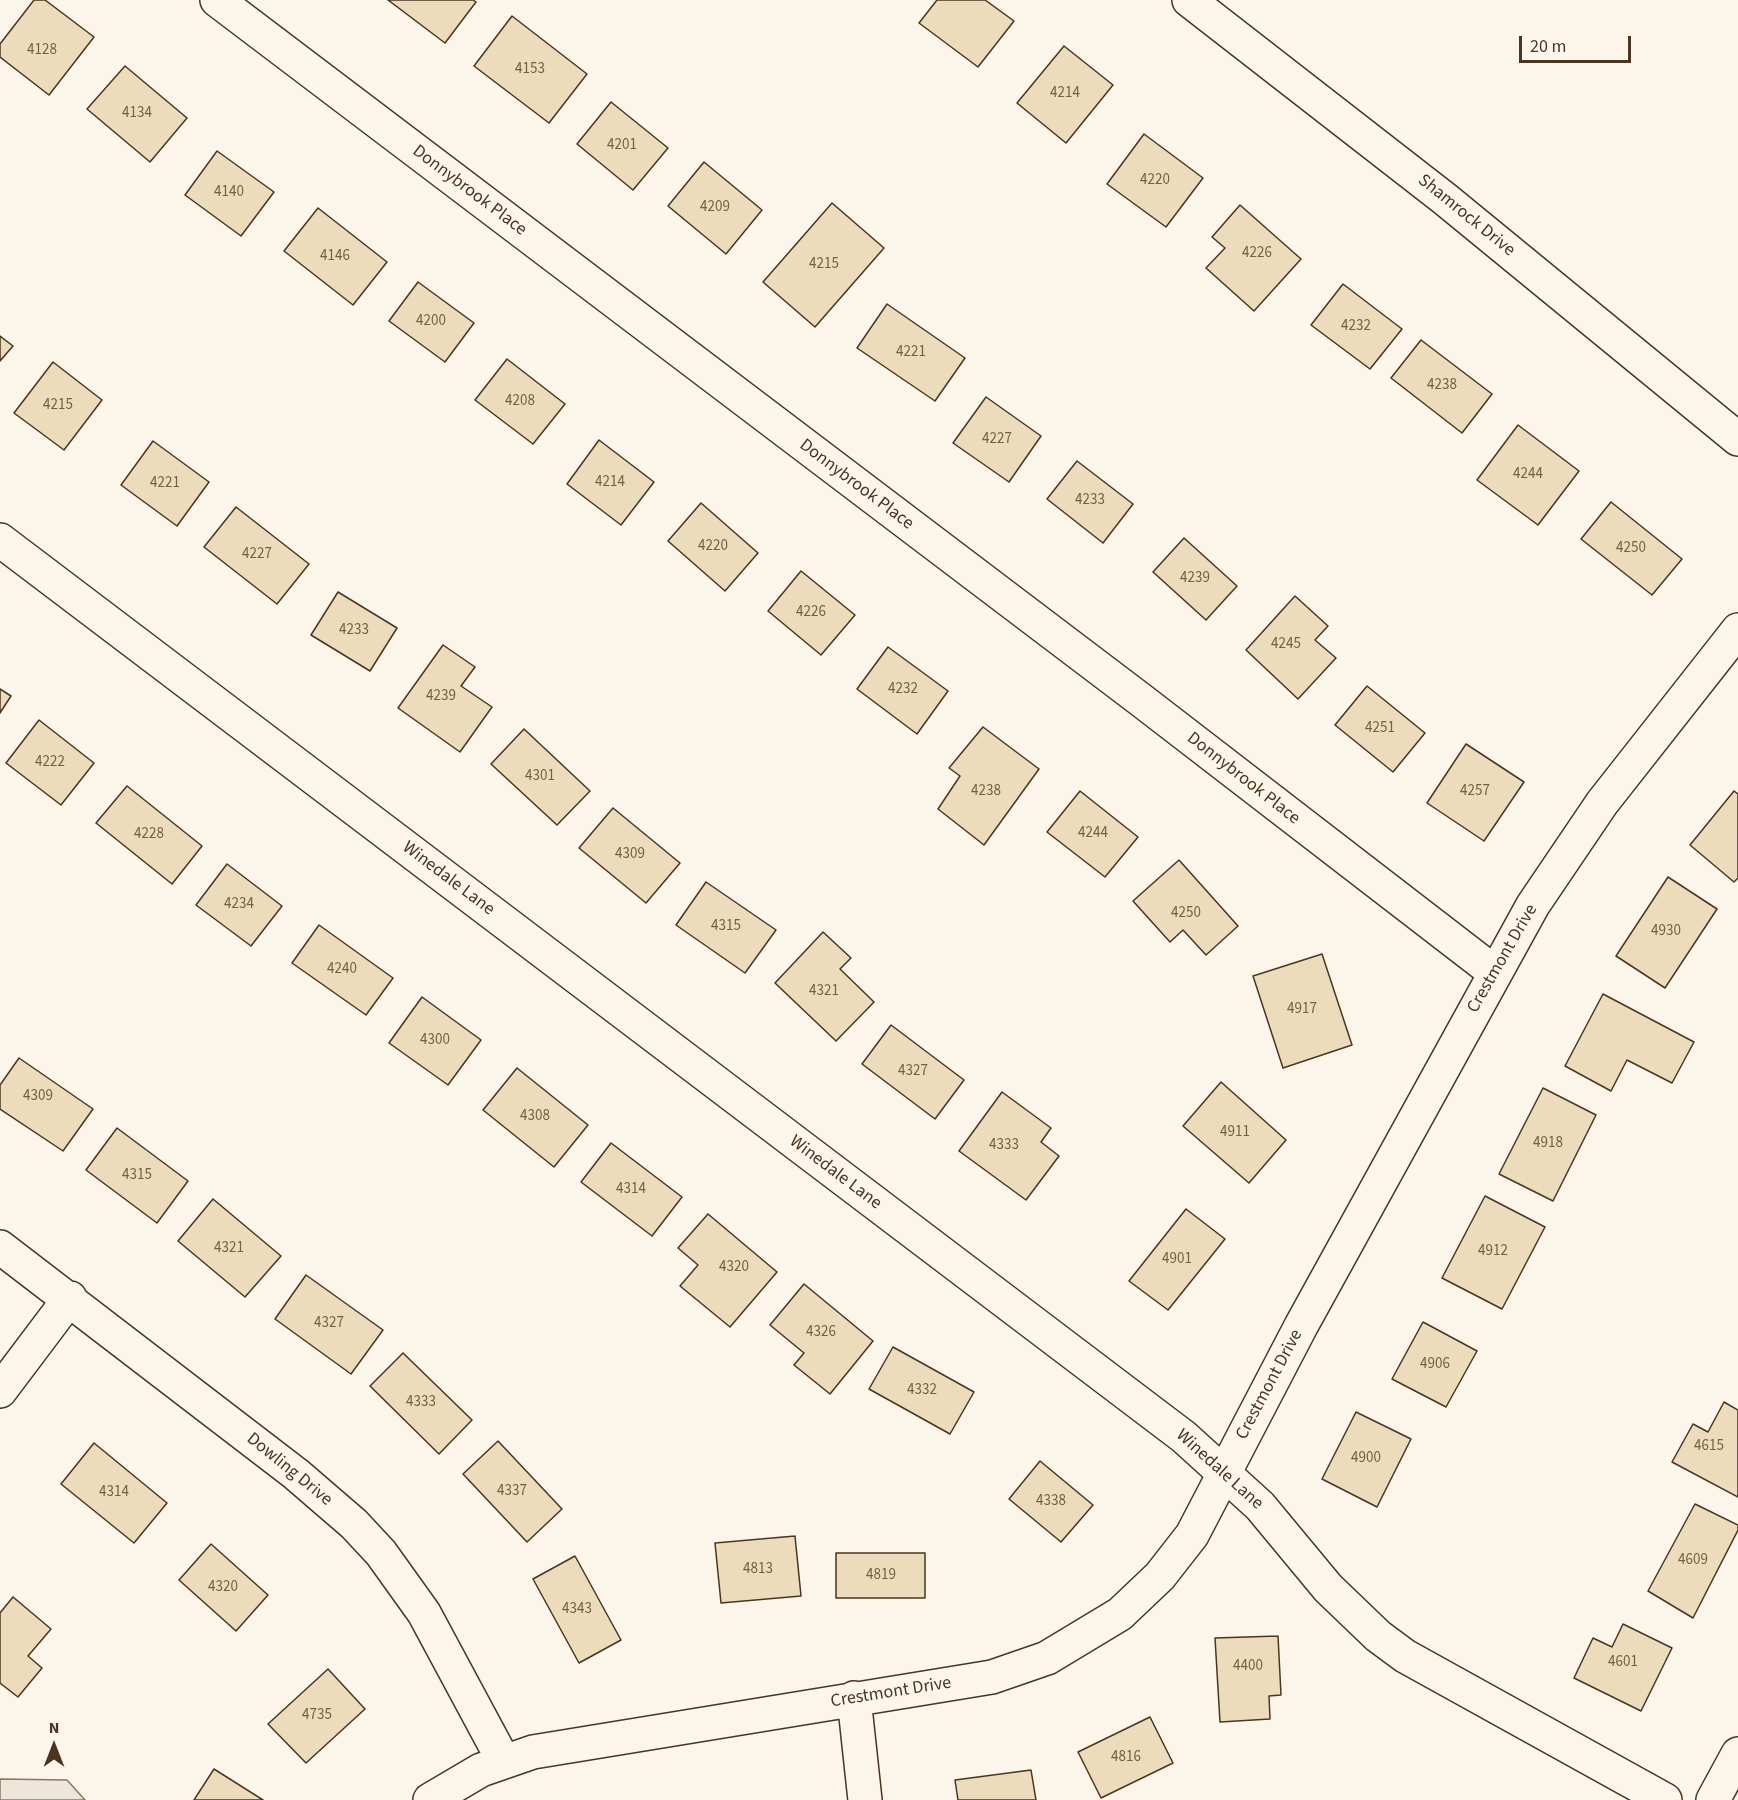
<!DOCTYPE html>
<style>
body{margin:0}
#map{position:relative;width:1738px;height:1800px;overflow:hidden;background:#fbf6e9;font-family:"Source Sans 3",sans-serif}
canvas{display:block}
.north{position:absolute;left:24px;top:1716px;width:60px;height:60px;-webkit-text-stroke:4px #fbf6e9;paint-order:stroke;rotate:0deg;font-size:16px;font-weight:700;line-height:24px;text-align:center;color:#4a3520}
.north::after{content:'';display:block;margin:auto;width:21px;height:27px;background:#4a3520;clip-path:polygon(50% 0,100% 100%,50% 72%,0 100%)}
.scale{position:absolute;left:1519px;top:36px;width:112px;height:27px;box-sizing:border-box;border:3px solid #4a3520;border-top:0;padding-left:8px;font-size:18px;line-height:21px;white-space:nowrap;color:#4a3520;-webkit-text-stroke:4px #fbf6e9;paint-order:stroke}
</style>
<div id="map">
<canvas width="1738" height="1800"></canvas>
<div class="north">N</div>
<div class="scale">20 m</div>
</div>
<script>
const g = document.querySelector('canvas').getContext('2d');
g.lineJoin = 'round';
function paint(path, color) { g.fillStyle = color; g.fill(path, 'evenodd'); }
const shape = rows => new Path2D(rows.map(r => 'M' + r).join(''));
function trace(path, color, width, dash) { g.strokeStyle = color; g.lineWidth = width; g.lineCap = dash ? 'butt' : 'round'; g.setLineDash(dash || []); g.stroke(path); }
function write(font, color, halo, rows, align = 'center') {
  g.font = font + ' "Source Sans 3",sans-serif'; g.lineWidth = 4.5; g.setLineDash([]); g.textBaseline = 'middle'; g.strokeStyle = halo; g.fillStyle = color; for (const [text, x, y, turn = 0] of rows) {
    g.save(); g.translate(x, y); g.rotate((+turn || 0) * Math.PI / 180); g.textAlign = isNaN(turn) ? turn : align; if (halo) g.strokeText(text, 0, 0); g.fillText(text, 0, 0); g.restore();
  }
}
const green = shape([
 [0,1779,67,1780,85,1800,0,1800,0,1779]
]);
const building = shape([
 [34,0,45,0,94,37,49,95,0,57,0,44,34,0],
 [388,0,473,0,476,2,445,43,388,0],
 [937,0,985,0,1014,21,978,67,919,23,937,0],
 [512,16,587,74,549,123,474,66,512,16],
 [1064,46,1113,85,1066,143,1017,103,1064,46],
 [125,66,187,118,150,162,87,109,125,66],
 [611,102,668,148,633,190,577,144,611,102],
 [1144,134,1203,178,1166,227,1107,184,1144,134],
 [217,151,274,192,241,236,185,195,217,151],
 [704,162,762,210,726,254,668,206,704,162],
 [832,203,884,248,815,327,763,282,832,203],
 [1240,205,1301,259,1254,311,1206,268,1225,248,1212,237,1240,205],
 [318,208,387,262,353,305,284,251,318,208],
 [418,282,474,323,445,362,389,321,418,282],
 [1343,284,1402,329,1370,369,1311,325,1343,284],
 [887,304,965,358,935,401,857,348,887,304],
 [0,336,13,346,0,361,0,336],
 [1421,340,1492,394,1462,433,1391,378,1421,340],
 [507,359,565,404,533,444,475,400,507,359],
 [53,362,102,400,64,450,14,413,53,362],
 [986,397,1041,436,1009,482,953,443,986,397],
 [1518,425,1579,471,1538,525,1477,480,1518,425],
 [599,440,654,482,621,525,567,484,599,440],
 [153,441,209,482,177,526,121,485,153,441],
 [1077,461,1133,504,1103,543,1047,499,1077,461],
 [1611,502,1682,559,1652,595,1581,539,1611,502],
 [701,503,758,553,725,591,668,541,701,503],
 [236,507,309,564,277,604,204,547,236,507],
 [1184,538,1237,586,1206,620,1153,572,1184,538],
 [801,571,855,615,821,655,768,611,801,571],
 [338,592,397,628,370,671,311,635,338,592],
 [1295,596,1328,626,1315,640,1336,658,1298,699,1246,650,1295,596],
 [443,645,475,667,461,686,492,707,460,752,398,708,443,645],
 [888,647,948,691,917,734,857,689,888,647],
 [1367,686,1425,733,1393,772,1335,725,1367,686],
 [0,689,11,696,0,713,0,689],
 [39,720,94,763,61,805,6,763,39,720],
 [983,727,1039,769,984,845,938,809,960,776,949,768,983,727],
 [524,729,590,791,557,825,491,764,524,729],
 [1466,744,1524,782,1484,841,1427,803,1466,744],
 [127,786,202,846,172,884,96,823,127,786],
 [1080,791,1138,837,1105,877,1047,832,1080,791],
 [1734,791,1738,794,1738,878,1734,882,1690,845,1734,791],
 [613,808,680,863,646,903,579,848,613,808],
 [1179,860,1238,926,1206,955,1183,930,1170,942,1133,901,1179,860],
 [227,864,282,906,251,946,196,905,227,864],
 [1668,877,1717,909,1665,988,1616,956,1668,877],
 [706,882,776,930,745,973,676,925,706,882],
 [319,925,393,978,366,1015,292,963,319,925],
 [823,932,851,958,840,969,874,1002,836,1041,775,983,823,932],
 [1322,954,1352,1045,1283,1068,1253,976,1322,954],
 [1603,994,1694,1042,1672,1083,1627,1060,1611,1091,1565,1066,1603,994],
 [422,997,481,1040,448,1085,389,1043,422,997],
 [891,1025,964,1080,935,1119,862,1064,891,1025],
 [19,1058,93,1109,63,1151,0,1109,0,1085,19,1058],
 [517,1068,588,1125,554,1167,483,1110,517,1068],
 [1221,1082,1286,1140,1249,1183,1183,1126,1221,1082],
 [1543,1088,1596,1115,1553,1201,1499,1174,1543,1088],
 [1002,1092,1051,1128,1041,1142,1059,1156,1026,1200,959,1151,1002,1092],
 [117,1128,188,1181,157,1223,86,1170,117,1128],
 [611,1143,682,1197,652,1236,581,1182,611,1143],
 [1485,1196,1545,1227,1502,1309,1442,1278,1485,1196],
 [213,1199,281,1256,245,1297,178,1241,213,1199],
 [1186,1209,1225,1239,1168,1310,1129,1281,1186,1209],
 [708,1214,777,1272,730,1327,680,1286,698,1265,678,1248,708,1214],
 [306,1275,383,1330,351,1374,275,1319,306,1275],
 [804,1284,873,1341,830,1394,794,1365,804,1353,770,1325,804,1284],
 [1423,1322,1477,1351,1446,1407,1392,1379,1423,1322],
 [893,1347,974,1392,950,1434,869,1389,893,1347],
 [403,1353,472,1420,439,1454,370,1386,403,1353],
 [1724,1402,1738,1410,1738,1497,1672,1462,1693,1424,1708,1432,1724,1402],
 [1356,1412,1411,1439,1377,1507,1322,1479,1356,1412],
 [498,1441,562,1509,527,1542,463,1474,498,1441],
 [94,1443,167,1503,134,1543,61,1484,94,1443],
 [1040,1461,1093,1505,1061,1542,1009,1499,1040,1461],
 [1695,1504,1738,1525,1738,1530,1693,1618,1648,1591,1695,1504],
 [795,1536,801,1596,721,1603,715,1543,795,1536],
 [211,1544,268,1595,236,1631,179,1580,211,1544],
 [836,1553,925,1553,925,1598,836,1598,836,1553],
 [575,1556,621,1640,579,1663,533,1579,575,1556],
 [13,1597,51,1629,28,1656,42,1668,18,1697,0,1683,0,1613,13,1597],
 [1623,1624,1672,1648,1641,1711,1574,1678,1593,1638,1612,1647,1623,1624],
 [1278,1636,1281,1695,1269,1696,1270,1719,1220,1722,1215,1638,1278,1636],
 [328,1669,365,1709,306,1763,268,1724,328,1669],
 [1150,1717,1173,1763,1101,1798,1078,1752,1150,1717],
 [214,1769,263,1800,194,1800,214,1769],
 [1031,1770,1036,1800,958,1800,955,1780,1031,1770]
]);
const street = shape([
 [217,0,1141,700,1494,972],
 [0,540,1184,1437,1260,1506,1328,1588,1378,1636,1405,1656,1665,1800],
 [0,1247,296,1474,354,1524,381,1553,424,1613,503,1760],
 [0,1391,70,1298],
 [854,1698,865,1800],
 [430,1800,481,1770,533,1752,992,1677,1047,1658,1120,1614,1160,1576,1192,1535,1301,1326,1533,905,1602,803,1738,630],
 [1713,1800,1738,1754]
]);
const secondary = shape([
 [1189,0,1445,199,1738,439]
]);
const numberNames = [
 ["4128",42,51],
 ["4153",530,70],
 ["4214",1065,94],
 ["4134",137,114],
 ["4201",622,146],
 ["4220",1155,181],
 ["4140",229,193],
 ["4209",715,208],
 ["4226",1257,254],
 ["4146",335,257],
 ["4215",824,265],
 ["4200",431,322],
 ["4232",1356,327],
 ["4221",911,353],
 ["4238",1442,386],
 ["4208",520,402],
 ["4215",58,406],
 ["4227",997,440],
 ["4244",1528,475],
 ["4214",610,483],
 ["4221",165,484],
 ["4233",1090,501],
 ["4220",713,547],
 ["4250",1631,549],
 ["4227",257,555],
 ["4239",1195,579],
 ["4226",811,613],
 ["4233",354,631],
 ["4245",1286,645],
 ["4232",903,690],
 ["4239",441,697],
 ["4251",1380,729],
 ["4222",50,763],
 ["4301",540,777],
 ["4238",986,792],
 ["4257",1475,792],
 ["4244",1093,834],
 ["4228",149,835],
 ["4309",630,855],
 ["4234",239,905],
 ["4250",1186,914],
 ["4315",726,927],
 ["4930",1666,932],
 ["4240",342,970],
 ["4321",824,992],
 ["4917",1302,1010],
 ["4300",435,1041],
 ["4327",913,1072],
 ["4309",38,1097],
 ["4308",535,1117],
 ["4911",1235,1133],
 ["4918",1548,1144],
 ["4333",1004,1146],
 ["4315",137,1176],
 ["4314",631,1190],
 ["4321",229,1249],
 ["4912",1493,1252],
 ["4901",1177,1260],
 ["4320",734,1268],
 ["4327",329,1324],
 ["4326",821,1333],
 ["4906",1435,1365],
 ["4332",922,1391],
 ["4333",421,1403],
 ["4615",1709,1447],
 ["4900",1366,1459],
 ["4337",512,1492],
 ["4314",114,1493],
 ["4338",1051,1502],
 ["4609",1693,1561],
 ["4813",758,1570],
 ["4819",881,1576],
 ["4320",223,1588],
 ["4343",577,1610],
 ["4601",1623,1663],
 ["4400",1248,1667],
 ["4735",317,1716],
 ["4816",1126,1758]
];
const streetNames = [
 ["Donnybrook Place",469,191,37],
 ["Shamrock Drive",1466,216,39],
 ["Donnybrook Place",856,485,37],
 ["Donnybrook Place",1243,779,38],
 ["Winedale Lane",448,879,37],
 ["Crestmont Drive",1503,959,-60],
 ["Winedale Lane",835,1173,37],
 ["Crestmont Drive",1270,1385,-62],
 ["Dowling Drive",289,1470,39],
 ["Winedale Lane",1219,1470,42],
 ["Crestmont Drive",891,1693,-9]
];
paint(green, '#ede6d9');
trace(green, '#887966', 1.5);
paint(building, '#ecdcbc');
trace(building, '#4a3520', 1.5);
trace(street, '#4a3520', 36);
trace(secondary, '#4a3520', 36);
trace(street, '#fbf6e9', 33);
trace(secondary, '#fbf6e9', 33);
write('15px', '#725f47', null, numberNames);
write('18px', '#4a3520', '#fbf6e9', streetNames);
</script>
